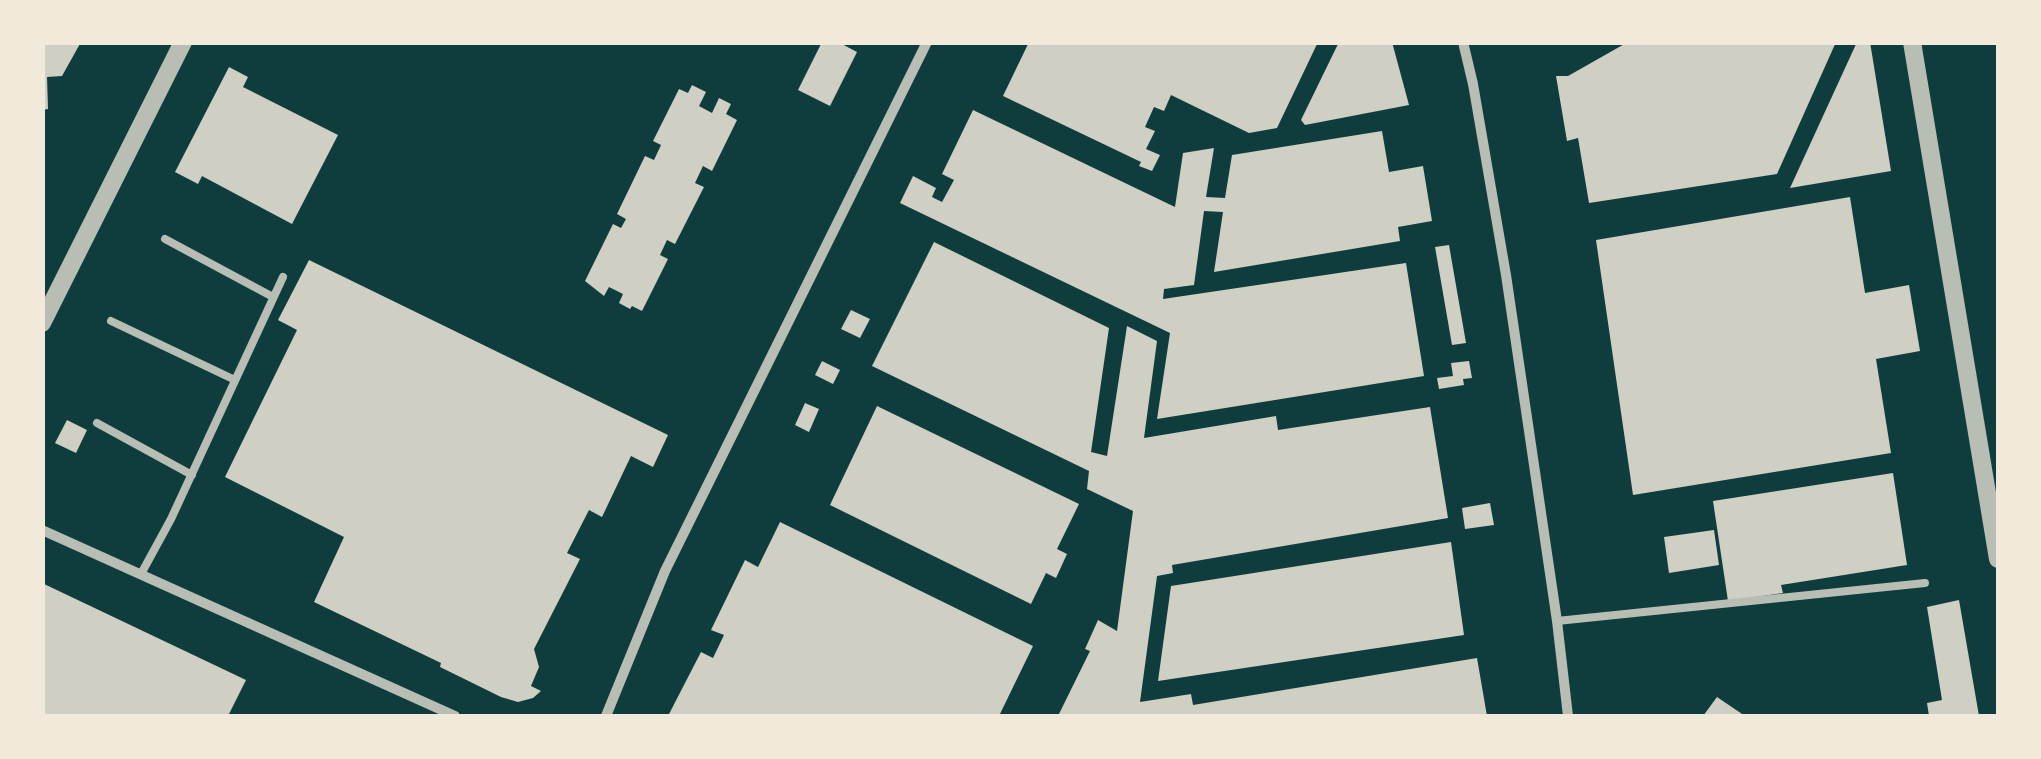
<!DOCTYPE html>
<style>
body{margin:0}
#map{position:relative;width:2041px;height:759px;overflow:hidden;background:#0f3d3e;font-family:"PT Sans Narrow",sans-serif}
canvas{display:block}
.frame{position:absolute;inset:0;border:45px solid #f1e9da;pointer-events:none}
</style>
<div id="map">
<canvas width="2041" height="759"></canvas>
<div class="frame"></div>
</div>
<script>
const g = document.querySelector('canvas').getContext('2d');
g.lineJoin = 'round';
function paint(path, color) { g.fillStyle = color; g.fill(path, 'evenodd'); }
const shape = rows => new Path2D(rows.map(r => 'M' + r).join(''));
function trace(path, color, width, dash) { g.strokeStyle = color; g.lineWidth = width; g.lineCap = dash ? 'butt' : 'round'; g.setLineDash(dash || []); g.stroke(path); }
const building = shape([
 [42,42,81,42,62,76,47,77,48,109,42,110],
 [822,42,838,42,857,52,830,106,798,90],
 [1029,42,1318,42,1277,128,1249,133,1171,95,1164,111,1154,107,1145,127,1155,131,1146,149,1160,155,1152,171,1139,166,1141,162,1003,96],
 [1339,42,1392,42,1409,105,1305,125,1301,120],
 [1628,42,1836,42,1777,174,1589,203,1578,138,1567,141,1556,76,1568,76],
 [1857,42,1870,42,1891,171,1790,188],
 [229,67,248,77,243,87,338,135,292,224,202,176,198,184,175,172],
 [692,85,706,92,699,106,712,113,719,98,731,104,726,114,737,120,712,171,703,166,695,183,704,187,675,244,667,240,660,255,668,259,642,311,632,306,630,309,619,303,623,294,609,287,604,296,585,281,613,224,621,228,626,219,617,214,645,156,654,160,661,145,653,141,679,89,688,93],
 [973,110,1175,207,1183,153,1214,148,1206,197,1225,198,1232,155,1382,131,1389,172,1423,166,1432,221,1398,227,1400,241,1214,272,1223,212,1204,211,1194,285,1164,289,1163,299,1406,263,1424,376,1157,419,1170,333,900,203,913,176,936,188,932,197,942,202,954,180,942,174],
 [1850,197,1865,293,1909,285,1920,351,1876,359,1891,453,1633,495,1596,240],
 [934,242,1109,328,1091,452,1107,456,1127,326,1157,341,1144,438,1276,416,1278,430,1430,407,1448,518,1172,565,1173,573,1157,576,1140,702,1191,694,1193,705,1477,658,1487,716,1058,716,1090,651,1085,649,1098,620,1117,631,1133,511,1087,489,1089,471,872,366],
 [1449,245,1466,343,1452,345,1435,247],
 [309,260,668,435,653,467,631,456,602,517,589,510,567,553,580,559,534,649,539,667,531,686,541,691,533,698,518,702,501,697,440,667,441,663,314,602,344,537,225,477,297,330,278,320],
 [851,310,870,319,860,338,841,329],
 [822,361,840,370,833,384,815,375],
 [1469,361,1472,378,1463,379,1464,385,1439,389,1437,378,1453,376,1451,363],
 [805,403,819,409,809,432,795,425],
 [877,406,1079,504,1057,549,1067,554,1056,578,1046,573,1031,604,830,505],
 [67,420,87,430,76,453,55,443],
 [1893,473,1907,565,1781,585,1783,593,1728,601,1713,501],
 [1490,503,1494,525,1465,529,1462,508],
 [780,522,1033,646,999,716,668,716,701,652,713,658,724,635,711,630,745,560,758,567],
 [1714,530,1719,565,1669,573,1664,537],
 [1451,542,1464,635,1158,681,1171,586],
 [42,583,246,680,228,716,42,716],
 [1959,600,1979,716,1929,716,1927,703,1942,700,1927,607],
 [1717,697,1745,716,1703,716]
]);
const service = shape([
 [165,239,273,297],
 [111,321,235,380],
 [97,423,192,475],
 [141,574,171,519,283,277],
 [1557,621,1925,583]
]);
const minor = shape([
 [1463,42,1473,84,1506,275,1557,621,1568,716],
 [42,530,455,716],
 [606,716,665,571,927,42]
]);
const tertiary = shape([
 [1912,42,1998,559],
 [42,323,183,42]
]);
paint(building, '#cfcfc3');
trace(service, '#b8beb3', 8);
trace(minor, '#b8beb3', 10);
trace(tertiary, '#b8beb3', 18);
</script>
